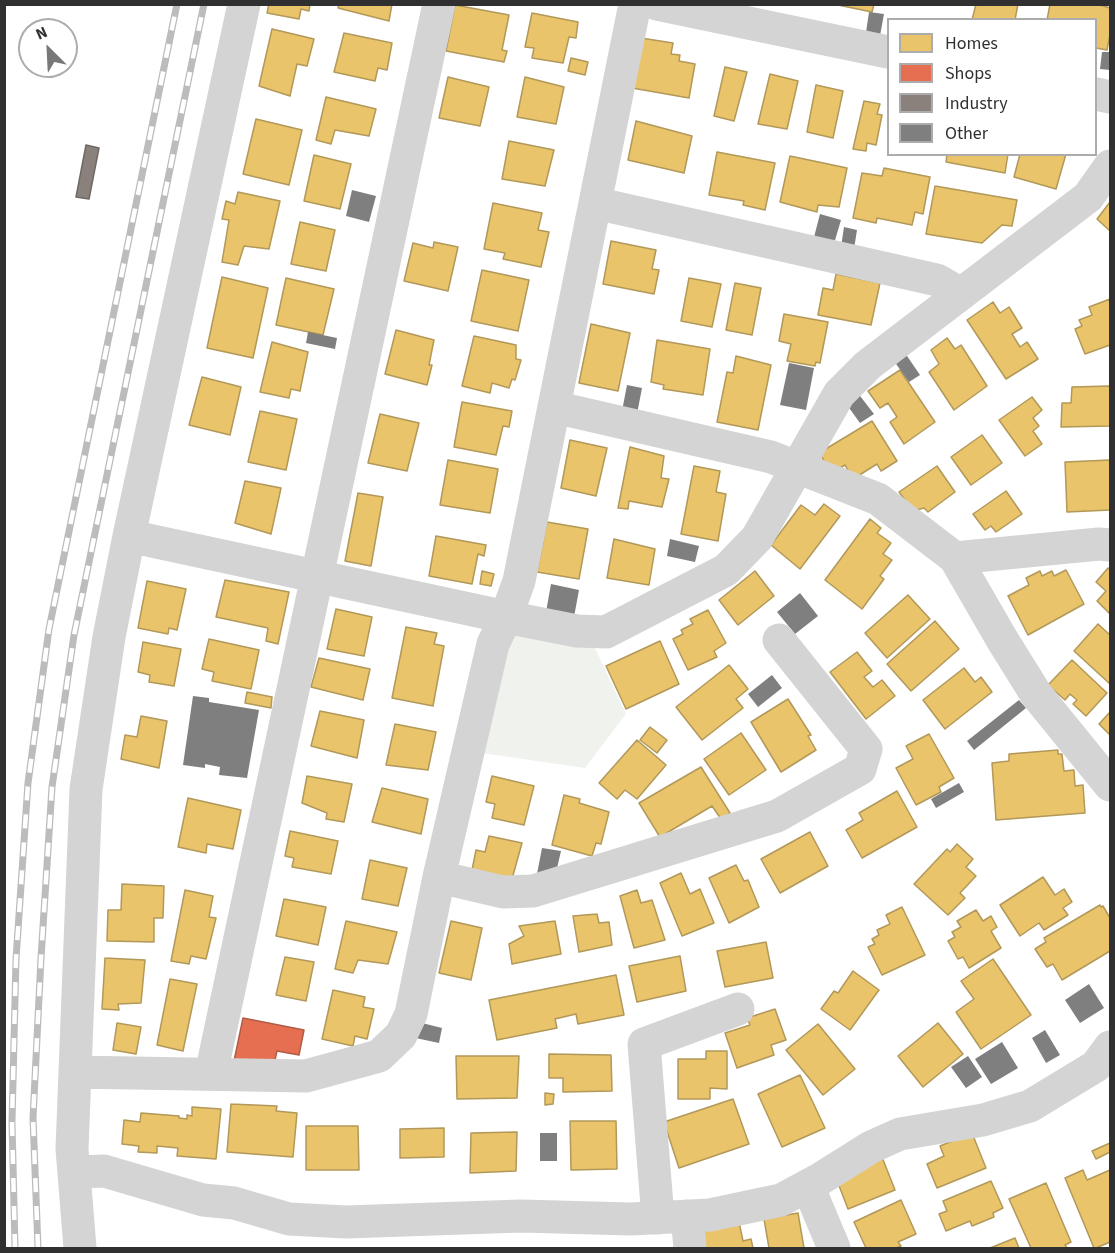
<!DOCTYPE html>
<style>
body{margin:0}
#map{position:relative;width:1115px;height:1253px;overflow:hidden;background:#fff;font-family:"Source Sans 3",sans-serif}
canvas{display:block}
.frame{position:absolute;inset:0;border:6px solid #303030;pointer-events:none}
.legend{position:absolute;left:887px;top:18px;width:210px;height:138px;box-sizing:border-box;background:#fff;border:2px solid #acacac;margin:0;padding:8px 10px;list-style:none;font-size:18px;color:#303030}
.legend li{display:flex;align-items:center;gap:12px;height:30px}
.legend b{width:30px;border:2px solid #acacac}
.north{position:absolute;left:18px;top:18px;width:60px;height:60px;box-sizing:border-box;background:#fff;border:2px solid #acacac;border-radius:50%;rotate:336deg;font-size:16px;font-weight:700;line-height:24px;text-align:center;color:#303030}
.north::after{content:'';display:block;margin:auto;width:21px;height:27px;background:#787878;clip-path:polygon(50% 0,100% 100%,50% 72%,0 100%)}
</style>
<div id="map">
<canvas width="1115" height="1253"></canvas>
<div class="frame"></div>
<ul class="legend">
<li><b style="height:16px;background:#e9c46a"></b>Homes</li>
<li><b style="height:16px;background:#e76f51"></b>Shops</li>
<li><b style="height:16px;background:#8a817c"></b>Industry</li>
<li><b style="height:16px;background:#7f7f7f"></b>Other</li>
</ul>
<div class="north">N</div>
</div>
<script>
const g = document.querySelector('canvas').getContext('2d');
g.lineJoin = 'round';
function paint(path, color) { g.fillStyle = color; g.fill(path, 'evenodd'); }
const shape = rows => new Path2D(rows.map(r => 'M' + r).join(''));
function trace(path, color, width, dash) { g.strokeStyle = color; g.lineWidth = width; g.lineCap = dash ? 'butt' : 'round'; g.setLineDash(dash || []); g.stroke(path); }
const green = shape([
 [505,629,593,644,626,714,585,768,475,752]
]);
const homes = shape([
 [269,4,310,4,309,11,301,9,299,19,267,13,269,4],
 [339,4,392,4,389,21,338,8,339,4],
 [833,4,874,4,872,12,833,4],
 [976,4,1018,4,1015,20,972,20,976,4],
 [1050,4,1097,4,1110,8,1110,34,1107,50,1096,48,1096,20,1047,20,1050,4],
 [455,5,509,15,502,50,507,51,504,62,446,51,455,5],
 [532,13,578,22,576,38,569,37,563,63,532,58,534,48,525,47,532,13],
 [272,29,314,39,307,66,297,64,290,96,259,86,272,29],
 [344,33,392,43,387,70,378,68,375,81,334,72,344,33],
 [641,38,673,43,671,54,680,55,679,61,695,64,689,98,632,88,641,38],
 [571,58,588,62,585,75,568,71,571,58],
 [725,67,747,72,734,121,714,116,725,67],
 [770,74,798,81,787,129,758,124,770,74],
 [448,77,489,87,480,126,439,118,448,77],
 [525,77,564,87,556,124,517,117,525,77],
 [816,85,843,91,833,138,807,132,816,85],
 [326,97,376,109,369,136,335,130,331,144,316,140,326,97],
 [864,101,880,104,877,114,882,115,876,145,867,143,866,151,853,149,864,101],
 [256,119,302,130,289,185,243,174,256,119],
 [636,121,692,136,684,173,628,160,636,121],
 [509,141,554,150,545,186,502,179,509,141],
 [717,152,775,163,765,210,743,205,744,201,709,195,717,152],
 [947,154,1008,154,1005,173,946,162,947,154],
 [1020,154,1066,154,1056,189,1014,177,1020,154],
 [314,155,351,164,340,209,304,201,314,155],
 [790,156,847,168,839,207,818,205,817,212,780,202,790,156],
 [884,168,930,177,923,214,915,212,912,225,877,218,876,223,853,218,862,173,882,176,884,168],
 [935,186,1017,200,1012,226,1002,225,982,243,926,234,935,186],
 [238,192,280,201,269,249,244,246,238,265,222,262,229,220,222,219,226,201,235,204,238,192],
 [1110,202,1110,231,1097,219,1110,202],
 [493,203,542,213,538,230,549,232,541,267,503,259,505,253,484,249,493,203],
 [300,222,335,230,326,271,291,264,300,222],
 [611,241,656,250,652,269,659,270,654,294,603,284,611,241],
 [434,242,458,247,448,291,404,281,413,243,433,248,434,242],
 [482,270,529,280,518,331,471,321,482,270],
 [836,274,880,283,871,325,818,315,823,288,833,290,836,274],
 [222,277,268,288,253,358,207,348,222,277],
 [286,278,334,289,323,335,276,325,286,278],
 [689,278,721,284,712,327,681,321,689,278],
 [735,283,761,288,752,335,726,330,735,283],
 [1110,299,1110,345,1085,354,1075,329,1082,326,1079,320,1092,315,1089,307,1110,299],
 [993,302,1000,313,1009,307,1022,328,1012,334,1020,347,1027,342,1038,359,1006,379,967,320,993,302],
 [784,314,828,322,820,363,816,362,815,366,787,361,791,344,779,341,784,314],
 [591,324,630,333,618,391,579,383,591,324],
 [396,330,434,340,429,365,432,365,427,385,385,374,396,330],
 [474,336,516,345,516,359,521,360,515,380,512,379,509,388,492,383,490,393,462,386,474,336],
 [947,338,955,349,961,345,987,386,954,410,929,372,939,364,931,350,947,338],
 [657,340,710,349,703,395,663,389,664,385,651,382,657,340],
 [272,342,308,352,300,391,291,389,289,398,260,392,272,342],
 [736,356,771,365,758,430,717,422,727,372,733,373,736,356],
 [900,370,935,422,904,444,890,422,897,417,888,403,880,408,868,391,900,370],
 [202,377,241,387,230,435,189,425,202,377],
 [1110,386,1110,426,1061,427,1062,403,1071,403,1072,387,1110,386],
 [1032,397,1042,410,1033,418,1039,426,1033,431,1042,444,1025,456,999,420,1032,397],
 [462,402,512,411,509,427,503,426,496,455,454,447,462,402],
 [260,411,297,419,286,470,248,462,260,411],
 [380,414,419,423,407,471,368,463,380,414],
 [872,421,897,461,881,471,877,464,853,479,845,465,832,473,819,453,872,421],
 [982,435,1002,463,971,485,951,457,982,435],
 [570,440,607,448,596,496,561,488,570,440],
 [630,447,664,456,661,478,669,479,662,507,629,501,628,509,618,508,630,447],
 [448,460,498,469,490,513,440,505,448,460],
 [1110,460,1110,510,1067,512,1065,462,1110,460],
 [694,466,720,471,716,492,726,494,718,541,681,534,694,466],
 [937,466,955,492,928,512,924,508,913,511,899,492,937,466],
 [245,481,281,488,271,534,235,523,245,481],
 [1006,491,1022,514,996,532,991,526,985,530,973,514,1006,491],
 [358,493,383,497,371,566,345,561,358,493],
 [824,504,840,516,800,569,771,545,801,505,815,515,824,504],
 [870,519,881,528,877,533,891,543,883,554,892,560,880,576,884,579,862,609,825,580,870,519],
 [547,522,588,529,579,579,537,572,547,522],
 [436,536,486,545,484,556,478,554,472,584,429,576,436,536],
 [614,539,655,549,649,585,607,578,614,539],
 [1108,568,1110,570,1110,614,1097,601,1106,591,1096,582,1108,568],
 [1066,570,1084,604,1028,635,1008,596,1029,585,1026,578,1040,571,1042,576,1052,571,1054,576,1066,570],
 [482,571,494,574,491,586,480,584,482,571],
 [755,571,774,596,738,625,719,600,755,571],
 [225,580,289,592,278,644,266,641,268,628,216,617,225,580],
 [147,581,186,589,177,630,169,628,168,634,138,628,147,581],
 [908,595,930,619,887,658,865,633,908,595],
 [336,609,372,617,364,656,327,649,336,609],
 [708,610,726,643,714,651,717,657,688,670,673,639,683,634,681,630,693,624,690,619,708,610],
 [935,621,959,649,911,691,887,664,935,621],
 [1098,624,1110,635,1110,684,1074,651,1098,624],
 [406,627,437,633,434,644,444,646,433,706,392,698,406,627],
 [209,639,259,650,251,689,212,681,214,672,202,669,209,639],
 [660,641,679,684,626,709,606,666,660,641],
 [143,642,181,649,174,686,149,682,150,675,138,672,143,642],
 [857,652,872,671,864,677,873,687,882,680,895,696,866,719,830,672,857,652],
 [319,658,370,669,363,700,311,687,319,658],
 [1072,660,1107,693,1086,716,1073,704,1077,700,1070,694,1065,700,1048,685,1072,660],
 [729,665,748,689,736,699,743,708,702,740,676,707,729,665],
 [964,668,975,682,981,677,992,692,945,729,923,700,964,668],
 [247,692,272,697,271,708,245,703,247,692],
 [788,699,811,735,808,736,816,750,781,772,751,722,788,699],
 [320,711,364,720,357,758,311,746,320,711],
 [1110,712,1110,735,1099,724,1110,712],
 [141,716,167,721,159,768,121,759,125,735,137,737,141,716],
 [395,724,436,732,428,770,386,765,395,724],
 [650,727,667,740,657,753,640,740,650,727],
 [741,733,766,770,729,795,704,759,741,733],
 [929,734,954,778,939,787,941,792,916,805,896,768,913,759,906,746,929,734],
 [637,740,666,765,637,799,625,790,617,799,599,783,637,740],
 [1058,750,1058,754,1062,754,1064,771,1074,770,1075,786,1083,785,1085,813,996,820,992,763,1009,761,1009,754,1058,750],
 [701,767,730,813,721,819,712,806,660,837,639,803,701,767],
 [307,776,352,784,344,822,326,819,327,813,302,803,307,776],
 [492,776,534,786,524,825,492,818,495,804,486,802,492,776],
 [382,788,428,799,421,834,372,822,382,788],
 [897,791,917,827,862,858,846,830,863,820,859,813,897,791],
 [564,795,580,799,579,803,609,812,601,844,596,843,592,856,552,845,564,795],
 [188,798,241,810,233,849,207,844,206,853,178,847,188,798],
 [290,831,338,841,331,874,292,867,294,858,285,856,290,831],
 [810,832,828,866,780,893,761,859,810,832],
 [489,836,522,843,512,879,472,870,476,850,485,852,489,836],
 [957,844,973,859,966,867,976,876,960,893,965,898,948,915,914,884,947,849,950,852,957,844],
 [370,860,407,868,398,906,362,899,370,860],
 [736,865,744,881,748,880,759,907,729,923,709,878,736,865],
 [681,873,690,894,700,889,714,923,682,936,660,883,681,873],
 [1043,877,1055,895,1064,889,1072,902,1063,908,1068,915,1044,930,1039,923,1020,936,1000,905,1043,877],
 [122,884,164,886,163,918,154,918,154,942,107,941,108,910,121,910,122,884],
 [185,890,213,896,209,917,216,918,206,959,191,956,189,964,171,961,185,890],
 [637,890,641,903,652,900,665,940,634,948,620,896,637,890],
 [284,899,326,907,318,945,276,936,284,899],
 [1100,905,1101,907,1103,906,1110,918,1110,951,1062,980,1053,964,1047,967,1035,949,1046,942,1044,938,1100,905],
 [902,907,925,955,882,975,868,947,875,944,872,939,879,935,877,930,890,924,886,915,902,907],
 [976,910,983,921,991,916,997,927,991,931,1001,948,969,968,963,957,958,959,948,941,955,937,952,932,961,927,957,921,976,910],
 [597,914,599,923,609,922,612,945,579,952,573,916,597,914],
 [346,921,397,932,388,964,358,960,353,973,335,969,346,921],
 [451,921,482,928,471,980,439,973,451,921],
 [555,921,561,954,512,964,509,944,524,936,519,926,555,921],
 [766,942,773,978,725,987,717,951,766,942],
 [680,956,686,991,637,1002,629,966,680,956],
 [285,957,314,962,306,1001,276,995,285,957],
 [105,958,145,960,141,1003,118,1004,119,1010,102,1009,105,958],
 [993,959,1031,1015,981,1049,956,1012,974,999,961,981,993,959],
 [853,971,879,990,850,1030,821,1009,834,991,838,993,853,971],
 [616,975,624,1015,578,1024,576,1014,555,1019,557,1028,497,1040,489,1000,616,975],
 [170,979,197,984,183,1051,157,1045,170,979],
 [333,990,365,997,363,1007,374,1009,367,1039,355,1036,353,1046,322,1039,333,990],
 [775,1009,786,1040,771,1045,774,1055,737,1068,725,1033,750,1025,747,1018,775,1009],
 [117,1023,141,1027,136,1054,113,1050,117,1023],
 [938,1023,963,1054,923,1087,898,1056,938,1023],
 [818,1024,855,1069,823,1095,786,1050,818,1024],
 [706,1051,727,1051,727,1089,710,1088,710,1099,678,1099,678,1059,706,1059,706,1051],
 [549,1054,611,1055,612,1091,563,1092,563,1078,549,1078,549,1054],
 [456,1056,519,1056,517,1098,457,1099,456,1056],
 [800,1075,825,1128,782,1147,758,1094,800,1075],
 [545,1093,554,1094,553,1104,545,1105,545,1093],
 [733,1099,749,1144,679,1168,664,1122,733,1099],
 [231,1104,277,1106,276,1111,297,1113,293,1157,227,1152,231,1104],
 [192,1107,221,1109,216,1159,177,1156,178,1148,157,1146,157,1153,138,1152,139,1146,122,1144,124,1120,140,1122,141,1113,179,1116,179,1118,187,1119,187,1115,192,1116,192,1107],
 [570,1121,616,1121,617,1169,571,1170,570,1121],
 [306,1126,358,1126,359,1170,306,1170,306,1126],
 [444,1128,444,1157,400,1158,400,1129,444,1128],
 [517,1132,516,1171,470,1173,471,1133,517,1132],
 [972,1133,986,1168,937,1188,927,1164,944,1156,940,1146,972,1133],
 [1110,1143,1110,1152,1096,1159,1092,1151,1110,1143],
 [880,1152,895,1190,848,1209,838,1183,880,1152],
 [1083,1170,1087,1180,1110,1170,1110,1242,1096,1248,1094,1248,1065,1178,1083,1170],
 [991,1181,1003,1208,993,1213,994,1217,972,1226,970,1221,946,1231,939,1214,947,1211,943,1201,991,1181],
 [1046,1183,1071,1242,1065,1245,1067,1248,1031,1248,1009,1199,1046,1183],
 [901,1200,916,1234,898,1242,901,1246,896,1248,866,1248,854,1222,901,1200],
 [798,1213,804,1248,769,1248,764,1219,798,1213],
 [738,1217,743,1241,751,1239,753,1248,704,1248,700,1225,738,1217],
 [1015,1238,1019,1248,1023,1248,990,1248,1015,1238]
]);
const shops = shape([
 [243,1018,304,1030,299,1055,277,1051,273,1069,234,1061,243,1018]
]);
const industry = shape([
 [86,145,99,148,89,199,76,197,86,145]
]);
const building = shape([
 [869,12,884,14,879,41,865,39],
 [1102,52,1110,52,1110,70,1100,69],
 [352,190,376,196,369,222,346,216],
 [820,214,841,220,833,247,813,241],
 [844,227,857,230,854,249,841,247],
 [308,332,337,338,335,349,306,343],
 [905,353,920,375,909,382,894,361],
 [789,363,814,368,806,410,780,405],
 [627,385,642,388,637,414,622,411],
 [857,392,874,414,860,423,847,405],
 [670,539,699,546,695,562,667,556],
 [551,584,579,590,574,617,546,612],
 [800,593,818,616,795,634,777,612],
 [772,675,782,688,758,707,748,694],
 [193,696,209,698,209,702,259,710,247,778,219,775,220,767,205,764,205,768,183,765],
 [1019,700,1026,708,974,750,967,741],
 [959,783,964,792,936,808,931,799],
 [542,848,561,851,555,877,537,874],
 [1089,984,1104,1008,1080,1023,1065,1000],
 [414,1021,442,1028,439,1043,411,1037],
 [1045,1030,1060,1055,1046,1063,1032,1038],
 [1002,1042,1018,1068,991,1084,975,1059],
 [968,1056,982,1077,966,1088,951,1067],
 [540,1133,557,1133,557,1161,540,1161]
]);
const minor = shape([
 [657,4,888,52],
 [1096,94,1110,97],
 [595,203,937,280,961,294],
 [554,407,771,457,878,499,955,558,1099,544,1110,545],
 [129,536,506,617,577,631,606,632,726,570,757,538,839,394,868,365,1088,197,1110,166],
 [955,558,1003,641,1036,694,1110,785],
 [439,877,503,892,533,891,777,816,860,769,866,749,779,640],
 [75,1072,306,1076,379,1056,401,1035,411,1014,439,877,493,644,506,617,519,581,635,4],
 [211,1074,439,4],
 [75,1172,104,1171,203,1200,234,1203,289,1219,346,1222,521,1216,631,1219,710,1215,781,1200,820,1179,871,1147,900,1134,983,1120,1030,1106,1096,1066,1110,1047],
 [808,1186,834,1248],
 [687,1216,690,1248],
 [658,1218,644,1044,738,1009],
 [80,1248,72,1149,86,789,109,637,129,536,244,4]
]);
const rail = shape([
 [15,1248,12,1122,16,959,28,783,49,629,177,4],
 [38,1248,33,1118,41,958,52,787,74,635,204,4]
]);
paint(green, '#f0f2ed');
paint(homes, '#e9c46a');
trace(homes, '#b29859', 1.5);
paint(shops, '#e76f51');
trace(shops, '#b05c47', 1.5);
paint(industry, '#8a817c');
trace(industry, '#6f6965', 1.5);
paint(building, '#7f7f7f');
trace(minor, '#d4d4d4', 33);
trace(rail, '#bcbcbc', 7);
trace(rail, '#fff', 4.5, [14]);
</script>
